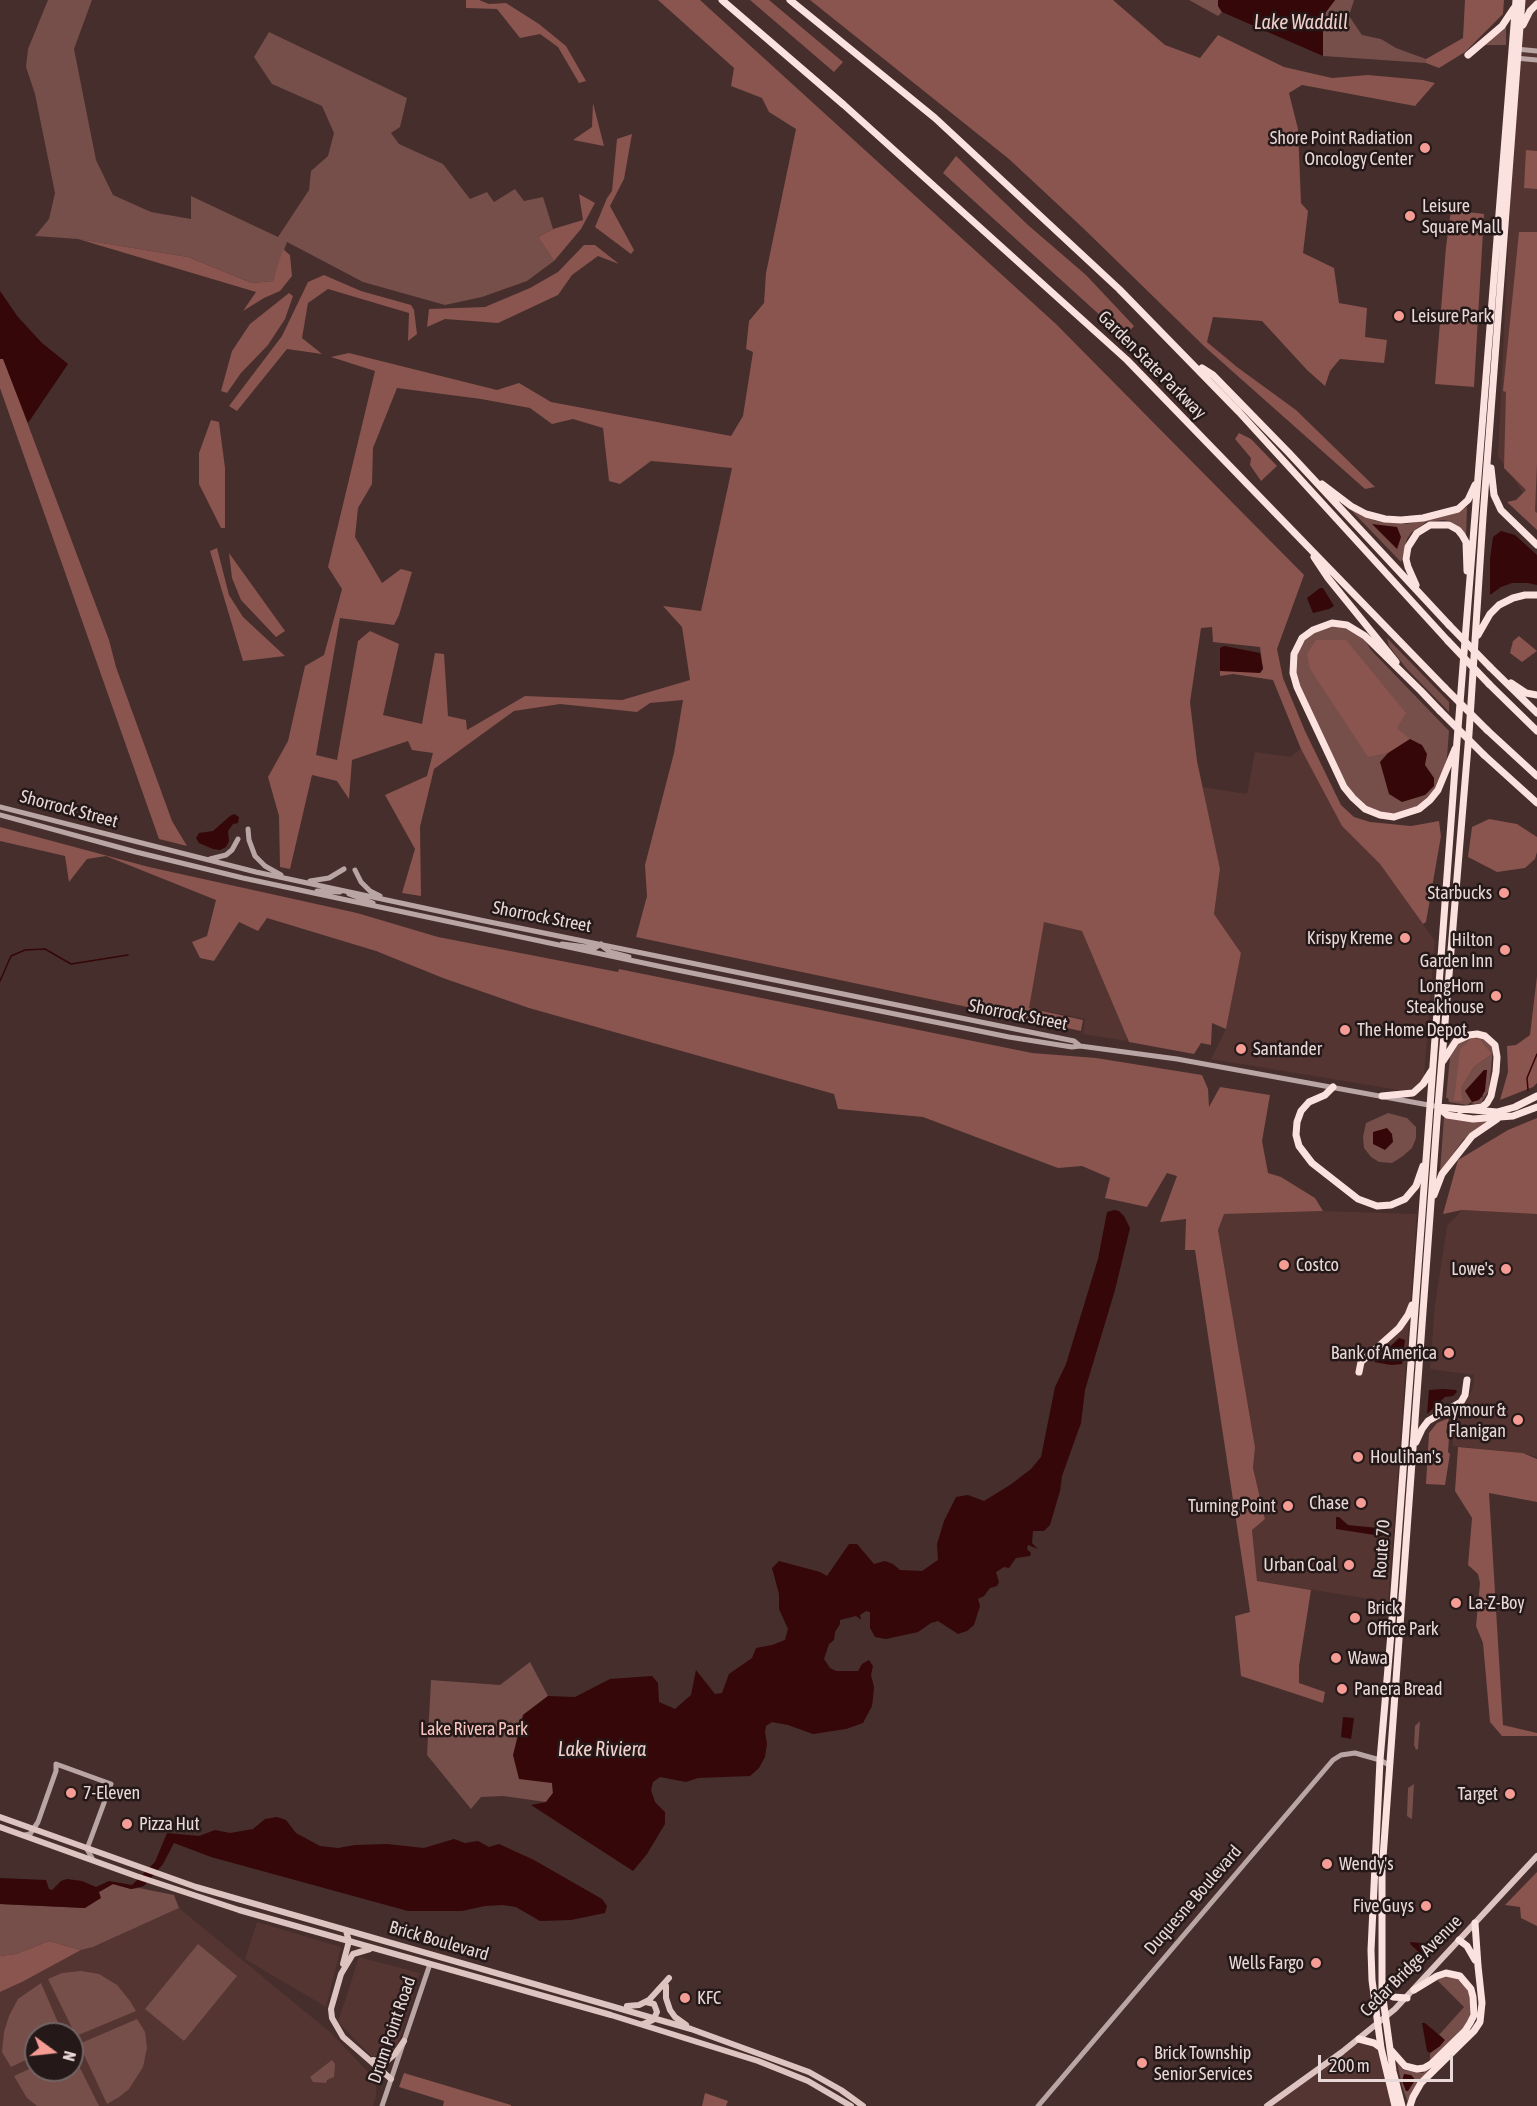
<!DOCTYPE html>
<style>
body{margin:0}
#map{position:relative;width:1537px;height:2106px;overflow:hidden;background:#452e2c;font-family:"Asap Condensed",sans-serif}
canvas{display:block}
.north{position:absolute;left:24px;top:2022px;width:60px;height:60px;box-sizing:border-box;background:#241918;border:2px solid #726564;border-radius:50%;rotate:105deg;font-size:16px;font-weight:700;line-height:24px;text-align:center;color:#e8d8d7}
.north::after{content:'';display:block;margin:auto;width:21px;height:27px;background:#f59c94;clip-path:polygon(50% 0,100% 100%,50% 72%,0 100%)}
.scale{position:absolute;left:1318px;top:2055px;width:135px;height:27px;box-sizing:border-box;border:3px solid #e8d8d7;border-top:0;padding-left:8px;font-size:18px;line-height:21px;white-space:nowrap;color:#e8d8d7;-webkit-text-stroke:4px #241918;paint-order:stroke}
</style>
<div id="map">
<canvas width="1537" height="2106"></canvas>
<div class="north">N</div>
<div class="scale">200 m</div>
</div>
<script>
const g = document.querySelector('canvas').getContext('2d');
g.lineJoin = 'round';
function paint(path, color) { g.fillStyle = color; g.fill(path, 'evenodd'); }
const shape = rows => new Path2D(rows.map(r => 'M' + r).join(''));
function trace(path, color, width, dash) { g.strokeStyle = color; g.lineWidth = width; g.lineCap = dash ? 'butt' : 'round'; g.setLineDash(dash || []); g.stroke(path); }
function write(font, color, halo, rows, align = 'center') {
  g.font = font + ' "Asap Condensed",sans-serif'; g.lineWidth = 5; g.setLineDash([]); g.textBaseline = 'middle'; g.strokeStyle = halo; g.fillStyle = color; for (const [text, x, y, turn = 0] of rows) {
    g.save(); g.translate(x, y); g.rotate((+turn || 0) * Math.PI / 180); g.textAlign = isNaN(turn) ? turn : align; if (halo) g.strokeText(text, 0, 0); g.fillText(text, 0, 0); g.restore();
  }
}
const built = shape([
 [1522,0,1537,0,1537,513,1498,456,1515,100],
 [1301,749,1342,826,1380,864,1435,941,1424,1077,1418,1088,1404,1091,1211,1059,1226,1029,1241,953,1214,914,1220,869,1202,787,1247,794,1255,752,1290,757],
 [1042,918,1083,926,1130,1023,1127,1041,1083,1034,1085,1019,1027,1007],
 [1462,1210,1537,1214,1537,1457,1523,1453,1453,1446,1453,1412,1465,1404,1473,1388,1474,1375,1430,1369,1435,1305,1447,1226],
 [1323,1211,1417,1214,1388,1602,1257,1581,1252,1529,1265,1519,1253,1468,1255,1447,1218,1230,1223,1214],
 [179,1908,330,2032,370,2074,376,2086,376,2096,373,2106,0,2106,0,1992,22,1982,81,1950,93,1947],
 [36,2034,72,2034,72,2070,36,2070],
 [257,1922,341,1947,326,2007,245,1959],
 [359,1957,420,1973,397,2047,387,2057,371,2056,338,2022],
 [1359,2039,1381,2048,1395,2106,1267,2106]
]);
const green = shape([
 [48,0,92,0,74,49,96,160,113,195,151,212,191,219,191,196,278,237,309,190,311,171,328,156,334,133,322,106,272,84,254,57,269,32,407,98,400,127,391,133,399,144,443,164,470,199,487,192,494,202,515,189,524,201,543,197,553,229,538,237,554,261,527,281,482,297,445,305,363,282,287,242,273,281,252,283,188,257,78,239,35,236,49,219,55,193,35,94,26,67,28,49],
 [1189,0,1218,0,1218,6,1222,12,1218,16],
 [1335,0,1354,0,1349,16,1362,35,1381,39,1396,48,1426,59,1426,63,1323,56,1323,16],
 [1506,25,1506,45,1484,45],
 [1467,507,1466,537,1450,521,1443,520,1426,522,1411,533,1407,539,1401,562,1349,508,1364,517,1377,521,1406,524,1449,515],
 [1333,626,1345,628,1364,639,1371,650,1449,731,1447,757,1444,770,1435,790,1420,806,1400,814,1378,812,1367,807,1350,792,1304,697,1295,674,1298,649,1310,634],
 [1387,638,1449,702,1449,712,1406,668,1389,646],
 [1471,1037,1482,1037,1493,1047,1489,1090,1481,1103,1474,1104,1471,1102,1467,1105,1449,1102,1448,1098,1446,1098,1450,1057,1459,1043],
 [1481,1040,1492,1054,1474,1067,1461,1088],
 [1484,1070,1483,1097,1472,1102,1476,1080],
 [1388,1113,1407,1118,1416,1127,1416,1138,1412,1148,1403,1156,1392,1163,1379,1162,1371,1157,1364,1148,1363,1137,1366,1123],
 [1444,1117,1487,1122,1463,1140,1440,1172],
 [530,1662,548,1696,523,1715,552,1782,553,1793,546,1802,503,1796,481,1797,471,1809,427,1755,431,1680,500,1685],
 [1420,1721,1418,1749,1416,1750,1414,1745,1415,1726],
 [1414,1784,1412,1818,1411,1819,1407,1816,1408,1788],
 [113,1884,131,1889,139,1888,174,1895,179,1908,93,1947,81,1950,49,1941,16,1954,0,1956,0,1904,85,1908,99,1892],
 [198,1944,237,1976,184,2041,145,2009],
 [81,1971,99,1974,117,1985,130,2001,136,2011,76,2036,48,1979,62,1973],
 [1445,1975,1459,1978,1467,1989,1469,1994,1471,2013,1463,2029,1430,2060,1430,2053,1440,2046,1443,2038,1439,2035,1464,2007,1437,1980],
 [41,1983,63,2034,36,2034,36,2055,11,2067,2,2052,4,2032,9,2016,18,1999],
 [137,2019,145,2032,147,2048,143,2067,129,2089,119,2097,107,2104,79,2044],
 [1457,2042,1408,2103,1402,2086,1397,2062,1403,2070,1424,2073,1423,2070],
 [72,2052,99,2106,37,2106,27,2098,14,2076,36,2066,36,2070,72,2070],
 [332,2060,335,2064,334,2077,327,2080,326,2083,313,2082,310,2077]
]);
const forest = shape([
 [466,0,479,0,489,4,506,3,539,24,566,46,586,81,579,83,558,47,540,34,520,38,497,9,466,8],
 [658,0,700,0,1056,324,1304,575,1277,649,1283,678,1305,731,1341,805,1354,817,1370,822,1411,826,1439,821,1441,836,1426,922,1423,924,1380,864,1342,826,1301,749,1273,680,1233,674,1220,676,1220,671,1263,669,1260,647,1213,642,1212,627,1201,628,1190,702,1197,761,1220,869,1214,914,1241,953,1226,1029,1212,1023,1211,1045,1201,1043,1194,1054,1129,1042,1082,931,1044,922,1029,1008,1083,1020,1081,1031,636,937,647,896,645,865,674,753,683,700,650,703,637,712,560,704,514,711,434,769,420,827,421,896,402,893,415,849,385,795,427,776,433,753,412,750,408,741,352,760,349,799,337,781,312,775,290,869,280,867,279,816,268,777,288,741,305,666,324,655,342,589,328,567,375,371,331,357,349,353,497,390,519,383,551,402,731,436,743,416,753,352,746,349,749,321,764,303,766,273,796,129,769,112,762,98,731,86,734,68],
 [397,388,481,399,530,408,552,424,573,419,603,428,609,481,620,484,651,461,732,468,701,611,663,606,682,627,690,680,622,700,525,696,467,730,466,720,448,716,444,654,435,653,422,724,383,715,399,644,370,631,358,641,337,760,316,755,340,618,394,625,399,615,412,572,401,569,382,583,355,537,358,508,372,484,373,448],
 [750,0,769,0,843,62,834,72],
 [810,0,1113,0,1165,45,1200,58,1218,35,1284,67,1332,78,1368,75,1423,80,1435,83,1415,106,1302,85,1289,93,1298,129,1301,203,1308,211,1303,253,1334,268,1339,303,1367,308,1365,337,1387,340,1384,363,1340,359,1330,371,1325,386,1307,370,1262,321,1213,317,1207,342,1237,367,1296,410,1375,487,1365,489,1205,347,1083,228,1009,159],
 [1465,0,1504,0,1503,14,1465,52,1439,68,1426,63,1426,59,1463,38],
 [593,103,604,146,573,140,592,127],
 [632,134,624,179,610,206,634,250,631,254,595,227,607,198,612,191,617,139],
 [1526,150,1537,151,1537,189,1524,188],
 [956,156,1028,225,1086,275,1134,326,1124,337,943,173],
 [579,194,595,203,581,229,554,261,538,237,553,229,583,220],
 [1451,210,1484,214,1474,387,1435,384,1446,247],
 [1519,232,1537,232,1537,464,1535,511,1537,513,1537,530,1507,502,1516,500,1526,490,1504,468,1506,392,1503,391],
 [78,239,188,257,252,283,273,281,283,249,290,255,292,276,280,291,264,298,243,311,256,292],
 [584,245,595,245,619,264,598,256,572,275,558,295,498,323,445,319,427,327,429,309,485,307,530,288,558,272],
 [324,275,361,291,411,305,414,310,417,334,408,341,409,313,328,289,308,303,302,338,322,354,287,349,237,411,229,406,282,336,308,282],
 [289,293,293,296,285,319,268,345,241,373,227,393,221,391,232,351,250,324],
 [3,358,109,640,116,667,172,821,187,846,159,839,0,388,0,359],
 [211,420,219,422,225,468,225,528,221,528,199,484,199,453],
 [1239,433,1251,439,1277,466,1261,481,1250,465,1251,458,1235,439],
 [217,548,229,595,243,617,285,656,243,661,210,551],
 [229,553,285,631,276,637,241,600,232,578],
 [1519,636,1537,651,1522,662,1510,653,1513,641],
 [1316,640,1346,640,1406,713,1397,728,1410,739,1388,753,1368,757,1310,669,1307,654],
 [1489,819,1517,824,1537,837,1537,852,1535,859,1525,868,1497,872,1468,857,1472,827],
 [0,827,149,867,357,913,438,937,618,972,619,969,1032,1053,1096,1058,1202,1075,1208,1089,1209,1107,1220,1087,1270,1095,1262,1141,1268,1173,1281,1177,1315,1198,1323,1211,1224,1214,1218,1230,1255,1447,1253,1468,1265,1519,1252,1530,1257,1581,1311,1590,1299,1666,1299,1683,1325,1692,1323,1703,1241,1676,1235,1616,1250,1612,1195,1250,1185,1250,1186,1219,1160,1222,1177,1176,1167,1173,1147,1207,1105,1198,1110,1178,1082,1166,1058,1168,923,1117,838,1109,834,1094,529,1008,443,978,376,951,267,918,258,931,239,922,214,961,200,958,192,942,207,936,216,900,106,856,87,859,69,882,65,856,0,841],
 [1537,976,1537,1083,1533,1087,1500,1100,1508,1072,1507,1046,1516,1045,1530,1035],
 [1472,1038,1481,1040,1492,1054,1474,1067,1461,1088,1462,1101,1454,1101,1460,1049],
 [1537,1118,1537,1214,1462,1210,1443,1214,1458,1160,1508,1130],
 [1449,1418,1446,1432,1449,1438,1448,1452,1450,1454,1445,1485,1426,1484,1429,1433,1437,1423],
 [1458,1447,1523,1453,1537,1459,1537,1502,1489,1493,1503,1725,1537,1733,1537,1736,1502,1736,1490,1722,1483,1643,1476,1626,1480,1583,1478,1574,1468,1565,1472,1518,1455,1491],
 [1537,1872,1537,1926,1521,1918,1520,1907,1505,1905],
 [49,1941,81,1950,22,1982,0,1992,0,1956,16,1954],
 [404,2073,511,2105,511,2106,443,2106,444,2101,399,2087],
 [705,2093,728,2101,726,2106,702,2106]
]);
const water = shape([
 [1218,0,1335,0,1323,16,1323,56,1222,12,1218,6],
 [0,291,18,317,42,343,68,364,28,423,3,359,0,359],
 [1372,524,1397,527,1401,537,1397,549],
 [1501,531,1515,535,1537,555,1537,585,1528,583,1512,583,1501,587,1490,595,1490,559,1493,537],
 [1320,588,1323,588,1334,606,1329,609,1313,613,1307,598],
 [1224,646,1260,653,1263,669,1260,673,1220,671,1220,648],
 [1410,739,1422,745,1427,754,1425,765,1434,778,1434,786,1425,795,1402,802,1389,794,1380,762,1388,753],
 [234,814,239,817,238,823,233,824,228,831,229,841,226,847,220,850,213,849,199,843,196,838,199,833,213,831,230,816],
 [1484,1070,1487,1070,1485,1091,1479,1100,1472,1102,1465,1091],
 [1387,1128,1392,1134,1393,1142,1385,1150,1373,1144,1373,1132],
 [1114,1210,1119,1211,1124,1216,1130,1228,1115,1290,1085,1390,1081,1423,1062,1476,1060,1491,1050,1525,1044,1531,1033,1531,1032,1543,1038,1549,1028,1545,1027,1549,1031,1553,1030,1556,1016,1558,1009,1568,1004,1567,996,1572,999,1582,997,1586,990,1588,984,1596,978,1599,980,1606,974,1625,967,1631,958,1634,938,1621,931,1623,918,1632,886,1639,875,1637,870,1628,870,1612,866,1611,860,1615,861,1620,856,1616,840,1620,840,1624,835,1632,834,1640,829,1644,824,1659,830,1668,836,1671,858,1671,862,1664,869,1660,873,1666,871,1675,874,1687,873,1698,872,1706,863,1723,846,1729,813,1734,788,1725,772,1722,766,1726,765,1732,767,1744,765,1757,759,1768,750,1776,698,1778,686,1782,660,1777,653,1782,651,1790,655,1802,665,1812,665,1824,647,1854,633,1871,531,1805,546,1802,553,1793,552,1783,519,1779,513,1755,523,1715,548,1696,575,1697,610,1679,652,1676,658,1683,659,1702,675,1709,691,1695,696,1670,715,1694,722,1693,729,1674,752,1658,756,1648,772,1645,785,1640,788,1629,779,1609,779,1594,772,1568,779,1561,820,1572,827,1576,849,1544,857,1544,874,1564,885,1561,893,1564,900,1570,922,1571,938,1560,937,1544,944,1521,956,1497,968,1495,984,1501,1010,1485,1031,1469,1041,1457,1055,1387,1066,1364,1098,1259,1107,1212],
 [1399,1338,1405,1340,1402,1364,1391,1365,1374,1362],
 [1443,1389,1456,1390,1457,1392,1453,1396,1445,1397,1427,1414,1429,1390],
 [1336,1517,1339,1517,1348,1525,1378,1528,1383,1535,1381,1536,1336,1529],
 [1343,1717,1354,1718,1351,1739,1341,1737],
 [277,1817,286,1820,296,1833,320,1846,338,1848,355,1845,387,1844,424,1848,454,1839,465,1843,478,1841,489,1847,499,1844,534,1860,602,1899,607,1906,605,1913,571,1920,540,1921,516,1907,503,1905,485,1906,462,1911,408,1911,211,1857,174,1843,163,1864,144,1886,131,1889,113,1884,99,1892,101,1898,85,1908,0,1904,0,1878,46,1880,49,1889,52,1890,61,1881,67,1879,82,1881,96,1887,109,1881,132,1885,155,1862,167,1833,199,1836,215,1830,230,1833,253,1829,265,1819],
 [1410,1942,1433,1944,1434,1947,1421,1954,1411,1945],
 [1422,2023,1425,2023,1445,2040,1440,2046,1430,2053,1427,2051],
 [1404,2074,1411,2075,1414,2078,1414,2082,1408,2091,1406,2091,1402,2081]
]);
const stream = shape([
 [0,981,11,956,25,950,45,949,71,964,128,955],
 [1528,1090,1527,1078,1537,1054]
]);
const secondary = shape([
 [1516,49,1537,51],
 [1515,58,1537,60],
 [0,807,256,872,480,920,1074,1041,1080,1046],
 [0,815,136,852,243,878,672,969,1009,1037,1072,1047,1080,1046,1177,1059,1434,1106],
 [248,829,249,840,255,856,265,866,281,875],
 [210,859,226,855,232,850,238,839],
 [355,870,361,882,370,891,380,896],
 [310,881,329,878,344,869],
 [317,891,340,892],
 [349,894,373,903],
 [562,944,595,948,601,944],
 [602,946,610,952,629,957],
 [25,1835,30,1834,38,1822,56,1771,56,1764,111,1784,87,1849,93,1860],
 [382,2106,430,1964],
 [1038,2106,1333,1760,1341,1755,1355,1753,1380,1760,1389,1765]
]);
const primary = shape([
 [0,1817,196,1887,691,2029,809,2072,841,2090,863,2106],
 [0,1827,136,1876,239,1910,611,2015,758,2061,808,2081,851,2106],
 [370,1949,353,1954,341,1974,331,2009,332,2018,343,2037,391,2079],
 [343,1964,349,1941,346,1931],
 [666,1986,666,1998,670,2010,675,2017,686,2025],
 [627,2006,639,2005,649,2000,669,1978],
 [643,2024,653,2020,657,2012,654,2004,646,2002],
 [373,2060,382,2062,388,2060,395,2054,404,2041],
 [1267,2106,1342,2052,1395,2009,1537,1856]
]);
const highway = shape([
 [722,0,844,105,1127,360,1445,688],
 [790,0,935,118,1119,289,1239,412,1448,641],
 [1523,25,1530,11,1537,4],
 [1468,55,1502,26,1514,8],
 [1202,368,1213,375,1289,453,1449,625],
 [1491,468,1494,495,1501,510,1537,545],
 [1322,484,1351,506,1366,514,1385,519,1401,520,1423,518,1458,509,1468,500,1475,485],
 [1314,557,1328,578,1396,662],
 [1416,585,1408,567,1406,559,1408,547,1417,533,1430,525,1449,525,1458,530,1462,535,1466,542,1467,571],
 [1478,635,1490,614,1499,605,1513,598,1525,595,1537,595],
 [1490,667,1537,713],
 [1511,683,1526,693,1537,695],
 [1489,684,1537,731],
 [1421,691,1440,711],
 [1422,692,1365,636,1347,625,1332,623,1313,630,1302,638,1294,654,1293,673,1297,687,1344,787,1353,798,1365,809,1380,815,1394,817,1419,809,1430,800,1438,790,1455,749],
 [1487,730,1537,776],
 [1484,755,1537,803],
 [1443,1061,1456,1041,1469,1035,1477,1034,1485,1036,1495,1045,1497,1057,1496,1072,1491,1096,1487,1103,1482,1107,1460,1110],
 [1333,1087,1325,1095,1309,1102,1301,1111,1297,1122,1296,1135,1299,1146,1312,1163,1358,1199,1377,1206,1391,1205,1405,1199,1416,1186,1423,1166],
 [1382,1096,1413,1093,1423,1084,1432,1070],
 [1438,1107,1447,1115,1473,1119,1513,1116,1537,1107],
 [1438,1107,1497,1112,1515,1107,1537,1096],
 [1434,1195,1442,1174,1472,1136,1497,1119],
 [1359,1372,1361,1362,1399,1328,1408,1315,1412,1305],
 [1416,1442,1422,1429,1428,1421,1461,1402,1465,1395,1467,1380],
 [1459,1940,1467,1946,1475,1960],
 [1382,1991,1393,1997,1407,1998],
 [1359,2039,1374,2043,1381,2048],
 [1390,2049,1405,2066,1417,2069,1424,2068,1431,2064,1465,2031,1470,2023,1474,2015,1473,1997,1471,1989,1460,1976,1446,1973,1437,1976,1414,1990],
 [1395,2106,1381,2048,1372,1980,1371,1950,1380,1760,1391,1633,1457,741,1516,0],
 [1402,2106,1393,2071,1382,1991,1382,1871,1438,1107,1469,734,1483,517,1522,0],
 [1410,2106,1413,2097,1421,2083,1474,2031,1480,2022,1482,2003,1478,1966,1475,1923]
]);
const highwayBridge = shape([
 [1449,625,1490,667],
 [1448,641,1489,684],
 [1445,688,1487,730],
 [1440,711,1484,755]
]);
const markers = [
 [1425,148,6,"#f59c94"],
 [1410,216,6,"#f59c94"],
 [1399,316,6,"#f59c94"],
 [1504,893,6,"#f59c94"],
 [1405,938,6,"#f59c94"],
 [1505,950,6,"#f59c94"],
 [1496,996,6,"#f59c94"],
 [1345,1030,6,"#f59c94"],
 [1241,1049,6,"#f59c94"],
 [1284,1265,6,"#f59c94"],
 [1506,1269,6,"#f59c94"],
 [1449,1353,6,"#f59c94"],
 [1518,1420,6,"#f59c94"],
 [1358,1457,6,"#f59c94"],
 [1361,1503,6,"#f59c94"],
 [1288,1506,6,"#f59c94"],
 [1349,1565,6,"#f59c94"],
 [1456,1603,6,"#f59c94"],
 [1355,1618,6,"#f59c94"],
 [1336,1658,6,"#f59c94"],
 [1342,1689,6,"#f59c94"],
 [71,1793,6,"#f59c94"],
 [1510,1794,6,"#f59c94"],
 [127,1824,6,"#f59c94"],
 [1327,1864,6,"#f59c94"],
 [1426,1906,6,"#f59c94"],
 [1316,1963,6,"#f59c94"],
 [685,1998,6,"#f59c94"],
 [1142,2063,6,"#f59c94"]
];
const poiNames = [
 ["Shore Point Radiation",1413,138,"right"],
 ["Oncology Center",1413,159,"right"],
 ["Leisure",1422,206],
 ["Square Mall",1422,227],
 ["Leisure Park",1411,316],
 ["Starbucks",1492,893,"right"],
 ["Krispy Kreme",1393,938,"right"],
 ["Hilton",1493,940,"right"],
 ["Garden Inn",1493,961,"right"],
 ["LongHorn",1484,986,"right"],
 ["Steakhouse",1484,1007,"right"],
 ["The Home Depot",1357,1030],
 ["Santander",1253,1049],
 ["Costco",1296,1265],
 ["Lowe's",1494,1269,"right"],
 ["Bank of America",1437,1353,"right"],
 ["Raymour &",1506,1410,"right"],
 ["Flanigan",1506,1431,"right"],
 ["Houlihan's",1370,1457],
 ["Chase",1349,1503,"right"],
 ["Turning Point",1276,1506,"right"],
 ["Urban Coal",1337,1565,"right"],
 ["La-Z-Boy",1468,1603],
 ["Brick",1367,1608],
 ["Office Park",1367,1629],
 ["Wawa",1348,1658],
 ["Panera Bread",1354,1689],
 ["7-Eleven",83,1793],
 ["Target",1498,1794,"right"],
 ["Pizza Hut",139,1824],
 ["Wendy's",1339,1864],
 ["Five Guys",1414,1906,"right"],
 ["Wells Fargo",1304,1963,"right"],
 ["KFC",697,1998],
 ["Brick Township",1154,2053],
 ["Senior Services",1154,2074]
];
const streetNames = [
 ["Garden State Parkway",1152,365,45],
 ["Shorrock Street",69,809,15],
 ["Shorrock Street",542,917,11],
 ["Shorrock Street",1018,1015,11],
 ["Route 70",1382,1549,-86],
 ["Duquesne Boulevard",1193,1900,-49],
 ["Brick Boulevard",439,1941,16],
 ["Cedar Bridge Avenue",1411,1966,-45],
 ["Drum Point Road",392,2030,-71]
];
const parkNames = [
 ["Lake Rivera Park",474,1729]
];
const waterNames = [
 ["Lake Waddill",1301,23],
 ["Lake Riviera",602,1750]
];
paint(built, '#543532');
paint(green, '#764e4a');
paint(forest, '#8a544f');
paint(water, '#360708');
trace(stream, '#360708', 1.5);
trace(secondary, '#b9a5a3', 5);
trace(primary, '#dec4c1', 6);
trace(highway, '#fbe2df', 7);
trace(highwayBridge, '#fbe2df', 7);
for (const [x, y, r, color] of markers) { const dot = new Path2D(); dot.arc(x, y, r, 0, 2 * Math.PI); g.fillStyle = color; g.fill(dot); trace(dot, '#241918', 2); }
write('18px', '#e8d8d7', '#241918', poiNames, 'left');
write('18px', '#e8d8d7', '#241918', streetNames);
write('18px', '#f9c4be', '#241918', parkNames);
write('italic 20px', '#f3cfcb', '#241918', waterNames);
</script>
